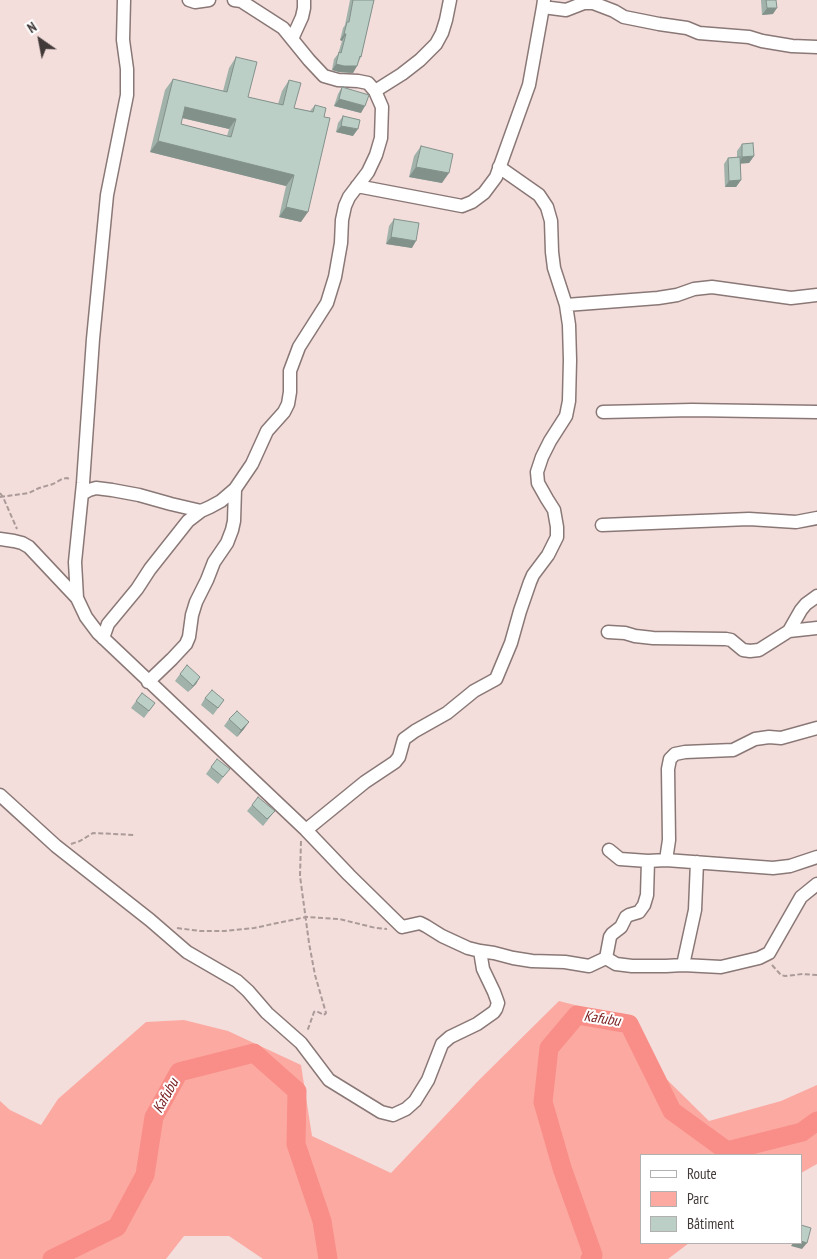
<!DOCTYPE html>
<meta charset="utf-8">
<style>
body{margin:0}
#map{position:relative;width:817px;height:1259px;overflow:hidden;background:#f3dedc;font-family:"PT Sans Narrow",sans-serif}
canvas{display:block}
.legend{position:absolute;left:640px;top:1154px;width:162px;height:90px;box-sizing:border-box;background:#fff;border:1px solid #b3b0b0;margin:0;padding:6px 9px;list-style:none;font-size:15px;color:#423a39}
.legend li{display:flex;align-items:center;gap:10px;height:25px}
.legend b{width:25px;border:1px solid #b3b0b0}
.north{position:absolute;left:15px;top:15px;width:50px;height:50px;-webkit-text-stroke:4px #fff;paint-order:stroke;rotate:327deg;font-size:14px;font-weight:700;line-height:20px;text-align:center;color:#423a39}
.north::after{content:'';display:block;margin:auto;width:18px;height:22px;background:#423a39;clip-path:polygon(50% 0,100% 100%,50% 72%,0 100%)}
</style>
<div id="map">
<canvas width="817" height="1259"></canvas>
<ul class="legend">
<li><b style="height:6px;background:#fff"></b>Route</li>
<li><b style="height:14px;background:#fca9a2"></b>Parc</li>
<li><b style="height:14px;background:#bbcfc7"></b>Bâtiment</li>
</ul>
<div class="north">N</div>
</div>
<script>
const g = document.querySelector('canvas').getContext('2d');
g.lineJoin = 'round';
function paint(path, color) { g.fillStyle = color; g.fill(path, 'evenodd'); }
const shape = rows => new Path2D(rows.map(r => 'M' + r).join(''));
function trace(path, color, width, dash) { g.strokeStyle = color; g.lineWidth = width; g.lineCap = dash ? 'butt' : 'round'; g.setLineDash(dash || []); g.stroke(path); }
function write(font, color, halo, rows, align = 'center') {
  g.font = font + ' "PT Sans Narrow",sans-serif'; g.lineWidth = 4; g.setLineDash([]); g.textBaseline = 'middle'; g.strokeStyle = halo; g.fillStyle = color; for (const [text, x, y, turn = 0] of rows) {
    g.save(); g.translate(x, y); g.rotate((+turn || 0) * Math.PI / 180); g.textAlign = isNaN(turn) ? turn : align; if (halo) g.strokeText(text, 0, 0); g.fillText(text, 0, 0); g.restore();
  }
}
const green = shape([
 [559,1001,606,1013,644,1057,709,1121,781,1101,817,1085,817,1164,801,1173,801,1155,641,1155,641,1243,689,1243,668,1259,263,1259,229,1236,184,1236,166,1259,0,1259,0,1101,10,1110,41,1125,58,1099,146,1022,184,1020,228,1031,301,1065,312,1136,391,1173,477,1082]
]);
const river = shape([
 [52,1259,117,1227,145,1175,154,1117,179,1072,254,1053,297,1091,296,1144,322,1221,328,1259],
 [590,1259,593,1255,562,1168,543,1102,549,1048,577,1015,629,1024,672,1111,727,1151,802,1132,817,1121]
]);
const path = shape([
 [0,493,3,497,17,529],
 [0,497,29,493,39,488,53,484,62,479,67,478,71,480],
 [301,841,300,876,309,943,315,975,326,1013,324,1015,316,1011,314,1012,307,1032],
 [71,844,80,841,93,833,135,835],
 [177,928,200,931,225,931,254,928,306,917,339,919,376,928,387,929],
 [772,965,781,975,785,976,803,974,817,975]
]);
const minor = shape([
 [189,0,195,2,209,0],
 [543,7,566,10,584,3,593,3,614,11,624,17,659,24,687,28,699,33,749,37,762,41,792,46,817,47],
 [292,39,302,17,304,8,304,0],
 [375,91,402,74,420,60,436,44,442,33,446,20,450,0],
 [357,186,462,206,472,202,484,193,496,177,529,85,543,7,544,0],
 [566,305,658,298,677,295,694,289,712,287,791,298,817,295],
 [603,412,692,410,817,412],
 [82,494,89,490,96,488,112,490,139,495,171,504,201,511],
 [602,525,749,519,796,522,817,518],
 [0,539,14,541,22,543,29,547,77,598,86,617,98,633,306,830,349,875,402,927,420,923,426,926,442,936,468,948,480,951,494,953,513,958,532,961,565,962,589,966,606,958,616,964,632,966,666,966,683,965,721,967,759,958,769,953,801,897,817,884],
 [77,598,75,562,83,483,93,339,107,195,127,95,127,69,123,40,124,0],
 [789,631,817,628],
 [608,632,625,633,635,636,653,638,726,639,731,640,743,650,750,651,759,650,789,631,801,610,806,604,817,596],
 [103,638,108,624,137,589,150,569,188,521,201,511,210,507,221,501,235,489,252,464,267,431,284,412,288,404,290,392,290,371,299,347,327,303,335,277,341,243,342,220,345,206,349,197,368,172,376,155,381,138,382,107,375,91,368,83,358,81,338,80,324,76,309,60,283,28,241,1,234,0],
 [148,682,172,659,186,644,189,637,192,615,196,602,207,580,214,562,227,543,232,530,234,521,235,489],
 [0,795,56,846,150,920,187,952,237,981,248,991,267,1013,301,1043,329,1080,381,1112,393,1115,406,1109,415,1101,428,1080,442,1044,450,1037,477,1024,494,1012,496,1009,498,1003,494,992,483,969,480,951],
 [306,830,365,782,395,762,399,757,404,739,415,731,447,713,474,691,496,679,511,643,520,611,530,582,533,575,548,555,557,537,557,527,554,510,547,499,538,483,537,472,542,457,550,441,566,416,569,401,570,360,569,325,566,305,554,268,552,252,551,221,547,207,539,195,499,167],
 [609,850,620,859,648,861],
 [666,860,669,840,668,769,670,759,675,754,685,752,733,750,755,739,769,737,781,738,817,728],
 [606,958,610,937,612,934,621,927,626,917,629,915,639,912,644,905,647,895,648,861,666,860,773,868,790,866,817,857],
 [683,965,695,910,697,862]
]);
const wall = shape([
 [350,0,374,0,361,57,359,61,357,66,353,73,339,72,332,70,334,59,338,54,342,41,340,40,343,28,345,25],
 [761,0,776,0,773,14,762,15],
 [236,57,248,97,278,104,282,91,289,80,294,108,310,111,315,105,301,222,279,217,286,186,150,152,165,90,173,79,223,91,229,68],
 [182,118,229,129,227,136,181,124],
 [342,87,361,113,334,106,338,94],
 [343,116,353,136,336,132,338,123],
 [742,144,754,156,749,163,741,163,741,180,736,187,725,187,724,164,728,158,737,157,737,151],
 [421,146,442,183,409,177,414,156],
 [394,219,412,248,386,244,389,226],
 [180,674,200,677,196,684,188,692,175,681],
 [142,693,155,703,144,718,131,708],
 [205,698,224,700,213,715,201,705],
 [229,719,244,729,237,737,224,726],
 [211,767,225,775,218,784,206,774],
 [252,805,275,811,263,826,247,811]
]);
const shadedWall = shape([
 [767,8,777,8,773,14,762,15],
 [344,34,346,34,342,41,340,40],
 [336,64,357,66,353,73,339,72,332,70],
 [339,99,365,106,361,113,334,106],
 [185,107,236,119,229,129,178,117],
 [341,126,358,129,353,136,336,132],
 [158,141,294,175,286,186,150,152],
 [754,156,749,163,738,164,742,157],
 [416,167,449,173,442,183,409,177],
 [741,180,736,187,725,187,729,181],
 [286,207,308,212,301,222,279,217],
 [391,237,416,241,412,248,386,244],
 [200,677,196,684,188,692,193,686],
 [249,722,244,729,237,737,241,730],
 [801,1241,807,1243,802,1249,791,1246,793,1243,801,1243]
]);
const building = shape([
 [353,0,374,0,361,57,360,56,357,66,344,66,336,64,339,52,341,53,346,34,344,34,347,22,349,22,353,0],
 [766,0,776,0,777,8,767,8,766,0],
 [236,57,257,62,248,97,283,105,289,80,301,83,294,108,313,112,315,105,326,108,324,117,330,118,308,212,286,207,294,175,158,141,173,79,227,92,236,57],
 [185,107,236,119,231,137,181,124,185,107],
 [342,87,369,95,365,106,339,99,342,87],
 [343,116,360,120,358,129,341,126,343,116],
 [753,143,754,156,742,157,742,144,753,143],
 [421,146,453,154,449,173,416,167,421,146],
 [740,157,741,180,729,181,728,158,740,157],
 [394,219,419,223,416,241,391,237,394,219],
 [187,665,200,677,193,686,180,674,187,665],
 [212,690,224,700,218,708,205,698,212,690],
 [142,693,155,703,149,711,136,701,142,693],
 [237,711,249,722,241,730,229,719,237,711],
 [217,759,230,769,223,777,211,767,217,759],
 [258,797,275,811,267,819,252,805,258,797],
 [801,1225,811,1228,807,1243,801,1241,801,1225]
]);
const waterNames = [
 ["Kafubu",602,1019,9],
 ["Kafubu",166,1096,-61]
];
paint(green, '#fca9a2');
trace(river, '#f88e87', 19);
trace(minor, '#8a7876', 15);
trace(path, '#aa9a98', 2, [5, 2.5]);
trace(minor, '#fff', 12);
paint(wall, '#a1b2ab');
paint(shadedWall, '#83918b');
paint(building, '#bbcfc7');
trace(building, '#83918b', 1);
write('italic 15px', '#791b1d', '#fff', waterNames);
</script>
